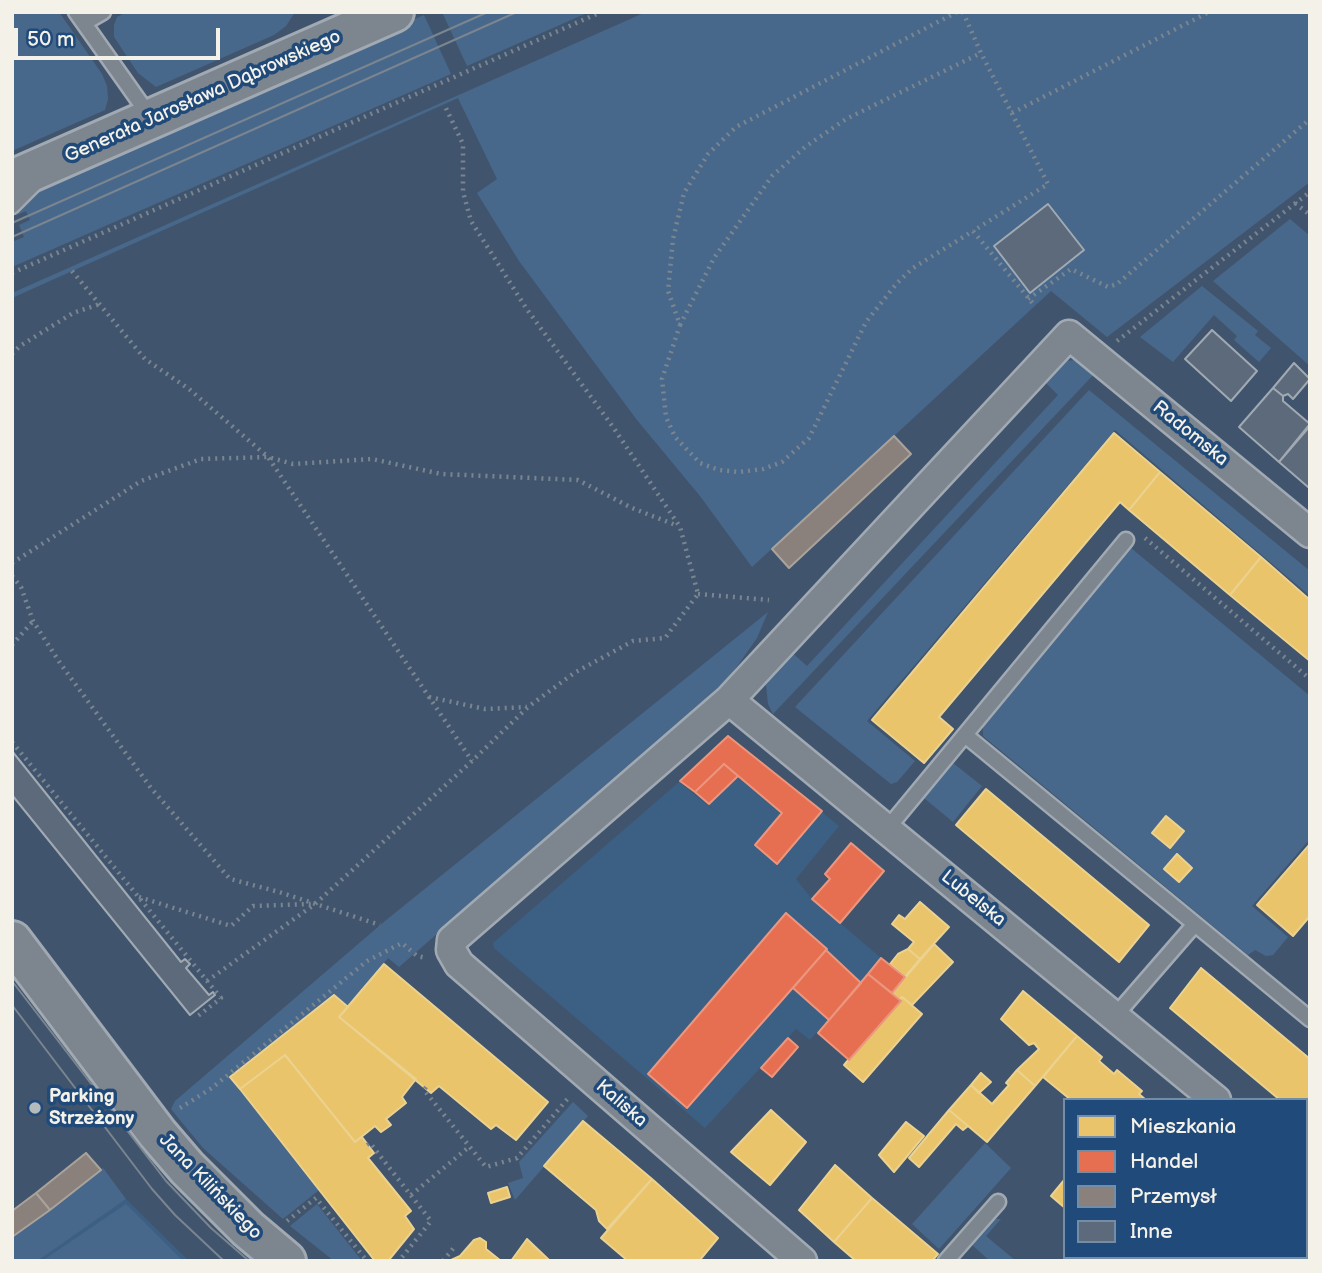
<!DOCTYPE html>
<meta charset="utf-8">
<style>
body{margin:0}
#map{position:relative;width:1322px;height:1273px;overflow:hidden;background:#40556d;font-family:"Balsamiq Sans",sans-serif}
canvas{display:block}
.frame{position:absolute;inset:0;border:14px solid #f4f1e8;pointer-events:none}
.legend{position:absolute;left:1063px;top:1098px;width:245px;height:161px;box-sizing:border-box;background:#1f4a7a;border:2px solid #748da6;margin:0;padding:9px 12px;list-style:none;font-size:21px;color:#f4f1e8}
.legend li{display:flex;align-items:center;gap:14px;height:35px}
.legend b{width:35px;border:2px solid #748da6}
.scale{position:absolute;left:14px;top:28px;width:206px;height:32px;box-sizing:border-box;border:4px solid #f4f1e8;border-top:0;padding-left:9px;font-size:21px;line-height:24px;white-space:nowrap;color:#f4f1e8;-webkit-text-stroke:5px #1f4a7a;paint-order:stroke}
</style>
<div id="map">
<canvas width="1322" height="1273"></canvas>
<div class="frame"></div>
<ul class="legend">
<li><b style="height:19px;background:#e9c46a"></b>Mieszkania</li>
<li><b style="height:19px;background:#e76f51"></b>Handel</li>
<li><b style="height:19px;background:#8a817c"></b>Przemysł</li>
<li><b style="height:19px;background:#5c6a7b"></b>Inne</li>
</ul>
<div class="scale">50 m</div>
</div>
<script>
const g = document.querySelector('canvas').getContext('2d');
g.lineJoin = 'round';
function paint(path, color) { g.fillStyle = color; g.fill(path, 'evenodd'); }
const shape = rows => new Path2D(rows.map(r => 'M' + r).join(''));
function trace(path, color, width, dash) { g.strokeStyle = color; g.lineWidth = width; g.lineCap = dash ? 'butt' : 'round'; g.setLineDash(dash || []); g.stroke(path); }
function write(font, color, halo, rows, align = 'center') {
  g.font = font + ' "Balsamiq Sans",sans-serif'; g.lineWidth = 7; g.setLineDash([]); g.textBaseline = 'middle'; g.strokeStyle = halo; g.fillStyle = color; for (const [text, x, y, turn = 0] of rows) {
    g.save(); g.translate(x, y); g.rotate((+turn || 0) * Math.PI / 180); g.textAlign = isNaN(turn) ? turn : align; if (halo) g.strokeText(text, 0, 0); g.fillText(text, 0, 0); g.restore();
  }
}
const built = shape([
 [728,736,839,826,796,879,812,899,881,958,810,1040,796,1029,705,1128,494,948,493,943,679,782,720,815,680,781],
 [126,1199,189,1261,37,1261,43,1255]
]);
const green = shape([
 [12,12,59,12,102,74,107,86,108,99,105,110,12,151],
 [127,12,295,12,286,26,274,35,156,87,138,73,114,37,114,25,117,17],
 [442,12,589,12,467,66],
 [646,12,1310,12,1310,182,1107,337,1051,291,752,567,700,496,637,420,519,261,477,193,497,179,458,98,12,298,12,293],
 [424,15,451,74,12,267,12,242,24,237,19,225,30,220,26,211,15,216,47,184,93,161],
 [1290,219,1310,236,1310,366,1213,281],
 [1202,286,1258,331,1255,335,1271,348,1259,362,1234,340,1237,336,1214,315,1173,362,1140,337],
 [1077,360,1096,372,773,714,768,704,766,685,771,671,788,649,807,666,1058,395,1044,381,1064,361],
 [1089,390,1310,571,1310,596,1115,430,867,721,915,761,897,782,891,784,795,707],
 [1131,548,1310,696,1310,839,1252,906,1288,937,1273,955,1266,956,1255,950,1248,955,983,736,983,726],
 [768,612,757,638,731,675,702,703,399,967,388,958,348,1007,334,996,230,1077,319,1190,283,1219,203,1148,171,1109,175,1101,385,921],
 [953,763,982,786,953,822,924,798],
 [573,1102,588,1116,515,1200,508,1183,523,1178,519,1162],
 [985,1143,1011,1168,939,1249,912,1224],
 [103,1168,126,1199,37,1261,12,1261,12,1237],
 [126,1204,183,1261,43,1261,45,1259],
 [317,1204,362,1261,334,1261,290,1226],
 [994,1219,1001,1219,986,1236,1016,1261,990,1261,971,1244]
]);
const homes = shape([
 [1114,433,1160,472,1129,510,1120,502,939,717,953,729,924,763,872,720,1114,433],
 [1160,472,1261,557,1230,595,1129,510,1160,472],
 [1261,557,1310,600,1310,661,1230,595,1261,557],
 [986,789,1149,925,1119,962,956,825,986,789],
 [1166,816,1184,831,1170,848,1152,833,1166,816],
 [1310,844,1310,916,1293,936,1257,905,1310,844],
 [1177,854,1192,868,1179,882,1164,869,1177,854],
 [920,902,949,927,920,959,908,949,914,942,892,924,899,915,905,919,920,902],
 [934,944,953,962,912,1005,902,997,900,1000,892,993,934,944],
 [908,949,920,959,905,977,890,964,898,954,908,949],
 [384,964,548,1102,516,1140,496,1125,491,1129,439,1086,431,1093,339,1017,384,964],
 [1201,968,1310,1059,1310,1125,1306,1122,1306,1100,1280,1100,1170,1008,1201,968],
 [1023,991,1077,1036,1035,1086,1017,1070,1039,1049,1034,1043,1029,1045,1001,1019,1023,991],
 [334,995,348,1007,339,1017,416,1079,402,1097,406,1103,386,1119,391,1125,381,1132,375,1126,355,1142,285,1055,240,1089,230,1077,334,995],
 [902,997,922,1014,863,1082,844,1065,902,997],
 [1077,1036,1102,1057,1099,1061,1114,1074,1117,1070,1142,1091,1139,1094,1146,1100,1071,1100,1043,1077,1077,1036],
 [285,1055,355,1142,362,1137,374,1153,368,1158,411,1211,405,1216,414,1229,388,1261,375,1261,240,1089,285,1055],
 [1017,1070,1035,1086,987,1142,949,1110,971,1085,992,1104,1009,1085,1006,1083,1017,1070],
 [981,1073,991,1082,979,1093,971,1085,981,1073],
 [771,1110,806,1142,770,1185,731,1152,771,1110],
 [949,1110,968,1126,963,1130,956,1124,919,1167,909,1158,949,1110],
 [583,1121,652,1179,607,1229,599,1221,596,1210,544,1166,583,1121],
 [906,1122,924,1136,894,1172,879,1155,906,1122],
 [835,1165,872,1198,834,1242,799,1210,835,1165],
 [652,1179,718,1238,699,1261,628,1261,601,1238,652,1179],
 [1065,1179,1065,1208,1051,1196,1065,1179],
 [507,1187,510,1197,491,1203,488,1193,507,1187],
 [872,1198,938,1254,932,1261,856,1261,834,1242,872,1198],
 [1306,1226,1310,1229,1310,1261,1278,1261,1274,1257,1306,1257,1306,1226],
 [480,1238,486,1242,486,1249,501,1261,449,1261,460,1256,474,1240,480,1238],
 [527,1239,549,1260,548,1261,511,1261,527,1239]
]);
const shops = shape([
 [728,736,822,811,777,864,755,845,782,813,724,764,695,792,680,781,728,736],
 [724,764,738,776,709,804,695,792,724,764],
 [851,843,884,871,840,923,812,899,830,879,825,874,851,843],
 [786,913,827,949,687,1108,648,1074,786,913],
 [826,950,861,983,829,1020,793,988,826,950],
 [881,958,905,977,892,993,868,974,881,958],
 [868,974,901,1001,849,1060,818,1033,868,974],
 [788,1038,798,1047,772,1077,761,1068,788,1038]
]);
const industry = shape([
 [894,436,911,454,789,568,772,549,894,436],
 [86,1153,101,1170,50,1210,36,1193,86,1153],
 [36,1193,50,1210,12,1237,12,1211,36,1193]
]);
const building = shape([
 [1048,204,1084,250,1030,293,994,246,1048,204],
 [1212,330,1257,371,1231,401,1185,359,1212,330],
 [1294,363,1310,379,1293,399,1288,394,1283,396,1273,388,1294,363],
 [1273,388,1283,396,1283,401,1310,424,1279,462,1239,427,1273,388],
 [1310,426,1310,485,1308,487,1279,462,1310,426],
 [12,751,181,962,185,959,190,964,186,968,209,995,213,992,215,995,190,1015,12,795,12,751]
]);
const path = shape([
 [957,12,736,127,708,154,684,193,673,239,668,291,680,325,662,379,666,417,675,437,700,463,719,470,739,472,763,469,782,462,809,438,866,322,897,283,913,268,973,231,1035,306],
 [963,12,981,53,1048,184,973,231],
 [1012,113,1209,12],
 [1295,203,1310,215],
 [72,271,145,359,189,389,268,457,472,761],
 [12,273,601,12],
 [1028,299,1071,269,1108,287,1117,284,1310,119],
 [680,325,714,258,772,176,805,147,846,119,981,53],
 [1117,341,1310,192],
 [12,354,20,346,73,313,100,304],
 [1145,538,1310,679],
 [12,563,141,481,201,459,268,457,293,464,372,459,441,474,578,480,632,508,678,526],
 [12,576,21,587,33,621,60,663,151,788,230,879,279,892,380,925],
 [698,594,769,600],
 [12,645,33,621],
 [429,697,485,709,527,707],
 [12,742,221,998,198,1016],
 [139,897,231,926,253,906,311,904],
 [207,981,315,904,472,761,528,707,574,673,633,641,665,638,698,594,680,527,613,427,526,308,471,221,463,192,463,144,444,104],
 [426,1087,424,1090,486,1167,517,1158,570,1096],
 [180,1108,212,1088,367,961,402,943,417,956,426,958],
 [367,1145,370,1143,431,1221,399,1261],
 [411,1195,469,1147],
 [287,1221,316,1198,367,1261],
 [443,1261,456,1245]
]);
const lane = shape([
 [76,12,151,118],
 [84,23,103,12],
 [12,206,34,184],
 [965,735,1195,924],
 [887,829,1126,540],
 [1115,1016,1195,924,1310,1019],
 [946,1261,998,1202]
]);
const street = shape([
 [729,700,1216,1100],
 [1306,1175,1310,1178],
 [802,1261,459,964,451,950,452,940,729,700,1069,335,1310,533]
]);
const secondary = shape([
 [12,180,394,12],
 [12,941,157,1133,187,1168,248,1229,286,1261]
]);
const tram = shape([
 [12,223,488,12],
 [12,237,517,12],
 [12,981,166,1181,211,1228,249,1261],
 [12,1005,152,1189,175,1215,224,1261]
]);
const markers = [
 [35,1108,7,"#b5babd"]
];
const streetNames = [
 ["Generała Jarosława Dąbrowskiego",203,97,-24],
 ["Radomska",1190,434,39],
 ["Lubelska",973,899,39],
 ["Kaliska",621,1104,41],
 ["Jana Kilińskiego",210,1187,46]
];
const poiNames = [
 ["Parking",49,1097],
 ["Strzeżony",49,1119]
];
paint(built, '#3c5f84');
paint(green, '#48688b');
paint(homes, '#e9c46a');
trace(homes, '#ecd290', 2);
paint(shops, '#e76f51');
trace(shops, '#eb967e', 2);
paint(industry, '#8a817c');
trace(industry, '#aaa39c', 2);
paint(building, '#5c6a7b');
trace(building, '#a1aab3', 2);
trace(lane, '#a1aab3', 19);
trace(street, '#a1aab3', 33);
trace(secondary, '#a1aab3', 44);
trace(path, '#7a8590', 4.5, [2, 5]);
trace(lane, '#7d868f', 14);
trace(street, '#7d868f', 28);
trace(secondary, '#7d868f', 38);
trace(tram, '#7a8590', 2);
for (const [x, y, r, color] of markers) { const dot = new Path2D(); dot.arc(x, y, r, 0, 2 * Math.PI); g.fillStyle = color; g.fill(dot); trace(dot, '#1f4a7a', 2.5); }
write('19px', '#f4f1e8', '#1f4a7a', streetNames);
write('bold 19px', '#f4f1e8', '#1f4a7a', poiNames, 'left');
</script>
